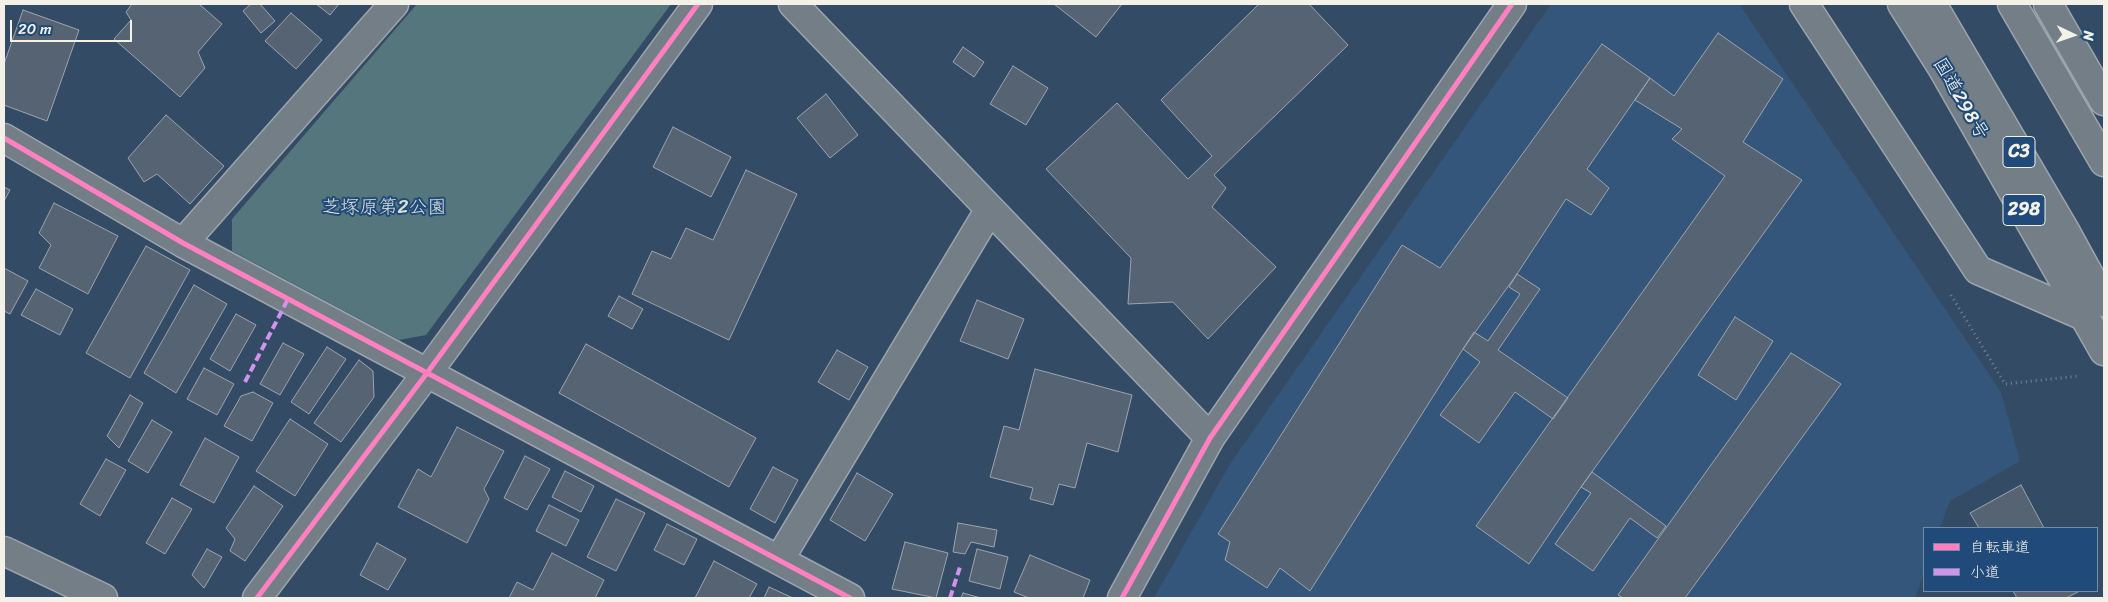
<!DOCTYPE html>
<meta charset="utf-8">
<style>
body{margin:0}
#map{position:relative;width:2108px;height:602px;overflow:hidden;background:#344b65;font-family:Sriracha,"Klee One",sans-serif}
canvas{display:block}
.frame{position:absolute;inset:0;border:5px solid #f4f1e8;pointer-events:none}
.legend{position:absolute;left:1923px;top:527px;width:175px;height:65px;box-sizing:border-box;background:#1f4a7a;border:1px solid #748da6;margin:0;padding:6px 9px;list-style:none;font-size:15px;color:#f4f1e8}
.legend li{display:flex;align-items:center;gap:10px;height:25px}
.legend b{width:25px;border:1px solid #748da6}
.north{position:absolute;left:2048px;top:10px;width:50px;height:50px;-webkit-text-stroke:4px #1f4a7a;paint-order:stroke;rotate:93deg;font-size:14px;font-weight:700;line-height:20px;text-align:center;color:#f4f1e8}
.north::after{content:'';display:block;margin:auto;width:18px;height:22px;background:#f4f1e8;clip-path:polygon(50% 0,100% 100%,50% 72%,0 100%)}
.scale{position:absolute;left:10px;top:20px;width:122px;height:22px;box-sizing:border-box;border:2px solid #f4f1e8;border-top:0;padding-left:6px;font-size:15px;line-height:18px;white-space:nowrap;color:#f4f1e8;-webkit-text-stroke:4px #1f4a7a;paint-order:stroke}
</style>
<div id="map">
<canvas width="2108" height="602"></canvas>
<div class="frame"></div>
<ul class="legend">
<li><b style="height:6px;background:#ff80c0"></b>自転車道</li>
<li><b style="height:6px;background:#d193ec"></b>小道</li>
</ul>
<div class="north">N</div>
<div class="scale">20 m</div>
</div>
<script>
const g = document.querySelector('canvas').getContext('2d');
g.lineJoin = 'round';
function paint(path, color) { g.fillStyle = color; g.fill(path, 'evenodd'); }
const shape = rows => new Path2D(rows.map(r => 'M' + r).join(''));
function trace(path, color, width, dash) { g.strokeStyle = color; g.lineWidth = width; g.lineCap = dash ? 'butt' : 'round'; g.setLineDash(dash || []); g.stroke(path); }
function write(font, color, halo, rows, align = 'center') {
  g.font = font + ' Sriracha,"Klee One",sans-serif'; g.lineWidth = 4; g.setLineDash([]); g.textBaseline = 'middle'; g.strokeStyle = halo; g.fillStyle = color; for (const [text, x, y, turn = 0] of rows) {
    g.save(); g.translate(x, y); g.rotate((+turn || 0) * Math.PI / 180); g.textAlign = isNaN(turn) ? turn : align; if (halo) g.strokeText(text, 0, 0); g.fillText(text, 0, 0); g.restore();
  }
}
const built = shape([
 [1551,4,1739,4,2001,392,2020,461,1950,501,1940,528,1924,528,1924,573,1915,598,1154,598,1230,464]
]);
const green = shape([
 [417,4,671,4,426,335,399,340,232,251,232,219]
]);
const building = shape([
 [132,4,199,4,222,24,198,52,205,68,180,97,114,39,131,20,126,12,132,4],
 [251,4,260,4,275,21,261,33,243,11,251,4],
 [316,4,339,4,330,15,316,4],
 [1054,4,1122,4,1096,37,1054,4],
 [1259,4,1309,4,1348,45,1214,175,1226,188,1212,207,1276,267,1208,339,1173,302,1128,304,1131,258,1046,169,1117,103,1188,179,1212,156,1161,100,1259,4],
 [23,10,79,30,47,121,4,105,4,64,23,10],
 [291,13,322,40,296,69,265,41,291,13],
 [1718,33,1783,79,1743,142,1802,180,1581,487,1529,564,1476,526,1725,176,1672,139,1682,129,1635,100,1650,78,1674,96,1718,33],
 [1602,44,1650,78,1587,169,1609,188,1591,215,1566,199,1517,274,1463,349,1310,591,1280,568,1267,588,1225,560,1230,542,1218,534,1402,245,1440,268,1602,44],
 [963,47,984,62,974,77,953,62,963,47],
 [1013,66,1048,88,1026,125,990,104,1013,66],
 [826,94,858,135,830,158,797,118,826,94],
 [166,115,224,166,190,204,157,174,144,182,128,158,166,115],
 [673,127,731,157,711,197,653,167,673,127],
 [746,170,797,194,729,340,632,294,652,251,671,259,686,228,713,240,746,170],
 [4,187,10,190,4,201,4,187],
 [54,203,118,236,88,294,39,268,51,245,39,233,54,203],
 [146,246,190,270,130,378,86,353,146,246],
 [4,268,28,281,10,314,4,311,4,268],
 [1517,274,1540,289,1498,350,1568,398,1553,419,1515,392,1479,443,1440,415,1480,362,1463,349,1474,332,1488,341,1520,294,1509,287,1517,274],
 [194,285,227,304,176,393,144,373,194,285],
 [36,289,73,309,60,335,21,315,36,289],
 [619,296,643,309,632,329,608,316,619,296],
 [977,300,1024,319,1008,359,960,341,977,300],
 [236,314,256,325,230,371,210,359,236,314],
 [1735,317,1773,341,1736,400,1698,375,1735,317],
 [283,343,304,354,280,395,260,384,283,343],
 [586,344,756,438,729,487,559,393,586,344],
 [327,347,346,359,309,414,291,402,327,347],
 [837,350,868,367,849,400,818,382,837,350],
 [1791,353,1841,384,1685,598,1623,598,1618,595,1791,353],
 [359,360,373,371,374,397,341,442,314,423,359,360],
 [204,368,234,384,217,415,187,399,204,368],
 [1035,369,1132,395,1118,452,1087,443,1075,488,1059,484,1053,505,1030,499,1033,488,990,477,1004,426,1019,430,1035,369],
 [253,392,273,403,252,441,224,426,241,396,253,392],
 [130,395,143,403,119,448,107,436,130,395],
 [290,419,328,444,295,496,256,471,290,419],
 [152,420,172,432,148,473,128,461,152,420],
 [457,427,504,451,484,489,489,499,467,543,398,507,418,469,431,477,457,427],
 [205,438,239,457,214,503,180,485,205,438],
 [525,456,550,469,527,510,504,498,525,456],
 [106,459,126,470,100,516,80,504,106,459],
 [773,467,798,480,775,523,750,509,773,467],
 [565,471,594,486,581,512,552,497,565,471],
 [1592,472,1666,526,1657,538,1630,518,1593,571,1555,544,1591,493,1581,487,1592,472],
 [857,473,893,494,865,541,830,520,857,473],
 [2021,485,2044,528,1979,528,1970,513,2021,485],
 [254,486,283,506,245,561,230,551,235,539,226,528,254,486],
 [172,498,192,509,165,554,146,543,172,498],
 [616,499,645,513,616,571,587,557,616,499],
 [549,505,579,520,566,546,536,531,549,505],
 [958,523,997,530,994,547,971,542,965,554,953,552,958,523],
 [667,524,697,539,684,565,654,550,667,524],
 [905,542,948,553,936,598,892,589,905,542],
 [377,543,406,559,388,590,360,575,377,543],
 [207,549,222,557,204,588,192,575,207,549],
 [977,549,1008,557,1000,589,969,581,977,549],
 [552,553,604,580,595,598,509,598,517,582,533,590,552,553],
 [1030,555,1090,580,1083,598,1029,598,1014,592,1030,555],
 [714,561,757,584,749,598,695,598,714,561],
 [769,587,793,598,764,598,769,587],
 [2013,591,2077,591,2078,592,2066,598,2017,598,2013,591],
 [963,593,981,598,961,598,963,593]
]);
const path = shape([
 [1951,295,2005,384,2079,376]
]);
const street = shape([
 [793,4,1210,438],
 [1804,4,1978,270,2086,317],
 [4,138,183,243,850,598],
 [183,243,394,4],
 [779,560,990,209],
 [257,598,427,373,698,4]
]);
const secondary = shape([
 [4,551,103,598],
 [1122,598,1210,438,1512,4]
]);
const highway = shape([
 [1902,4,1943,69,2104,351],
 [1932,4,2064,229,2104,302],
 [2012,4,2104,162],
 [2048,4,2104,101]
]);
const quiet = shape([
 [245,382,288,299],
 [950,598,960,567]
]);
const cycleway = shape([
 [4,138,183,243,850,598],
 [257,598,427,373,698,4],
 [1122,598,1210,438,1512,4]
]);
const shields = [
 [2019,152,32],
 [2024,210,42]
];
const shieldNames = [
 ["C3",2019,152],
 ["298",2024,210]
];
const streetNames = [
 ["国道298号",1960,99,60]
];
const parkNames = [
 ["芝塚原第2公園",384,208]
];
paint(built, '#35567b');
paint(green, '#56767e');
paint(building, '#566372');
trace(building, '#9ba5af', 1);
trace(street, '#9ba5af', 31);
trace(secondary, '#9ba5af', 31);
trace(highway, '#9ba5af', 31);
trace(path, '#78838f', 3, [1, 4]);
trace(street, '#737e87', 28);
trace(secondary, '#737e87', 28);
trace(highway, '#737e87', 28);
trace(quiet, '#d193ec', 4, [8, 4]);
trace(cycleway, '#ff80c0', 5);
for (const [x, y, w] of shields) { const box = new Path2D(); box.roundRect(x - w / 2, y - 15.5, w, 31, 4); g.fillStyle = '#1f4a7a'; g.fill(box); trace(box, '#f4f1e8', 1); }
write('bold 18px', '#f4f1e8', null, shieldNames);
write('19px', '#f4f1e8', '#1f4a7a', streetNames);
write('19px', '#dde0d9', '#1f4a7a', parkNames);
</script>
